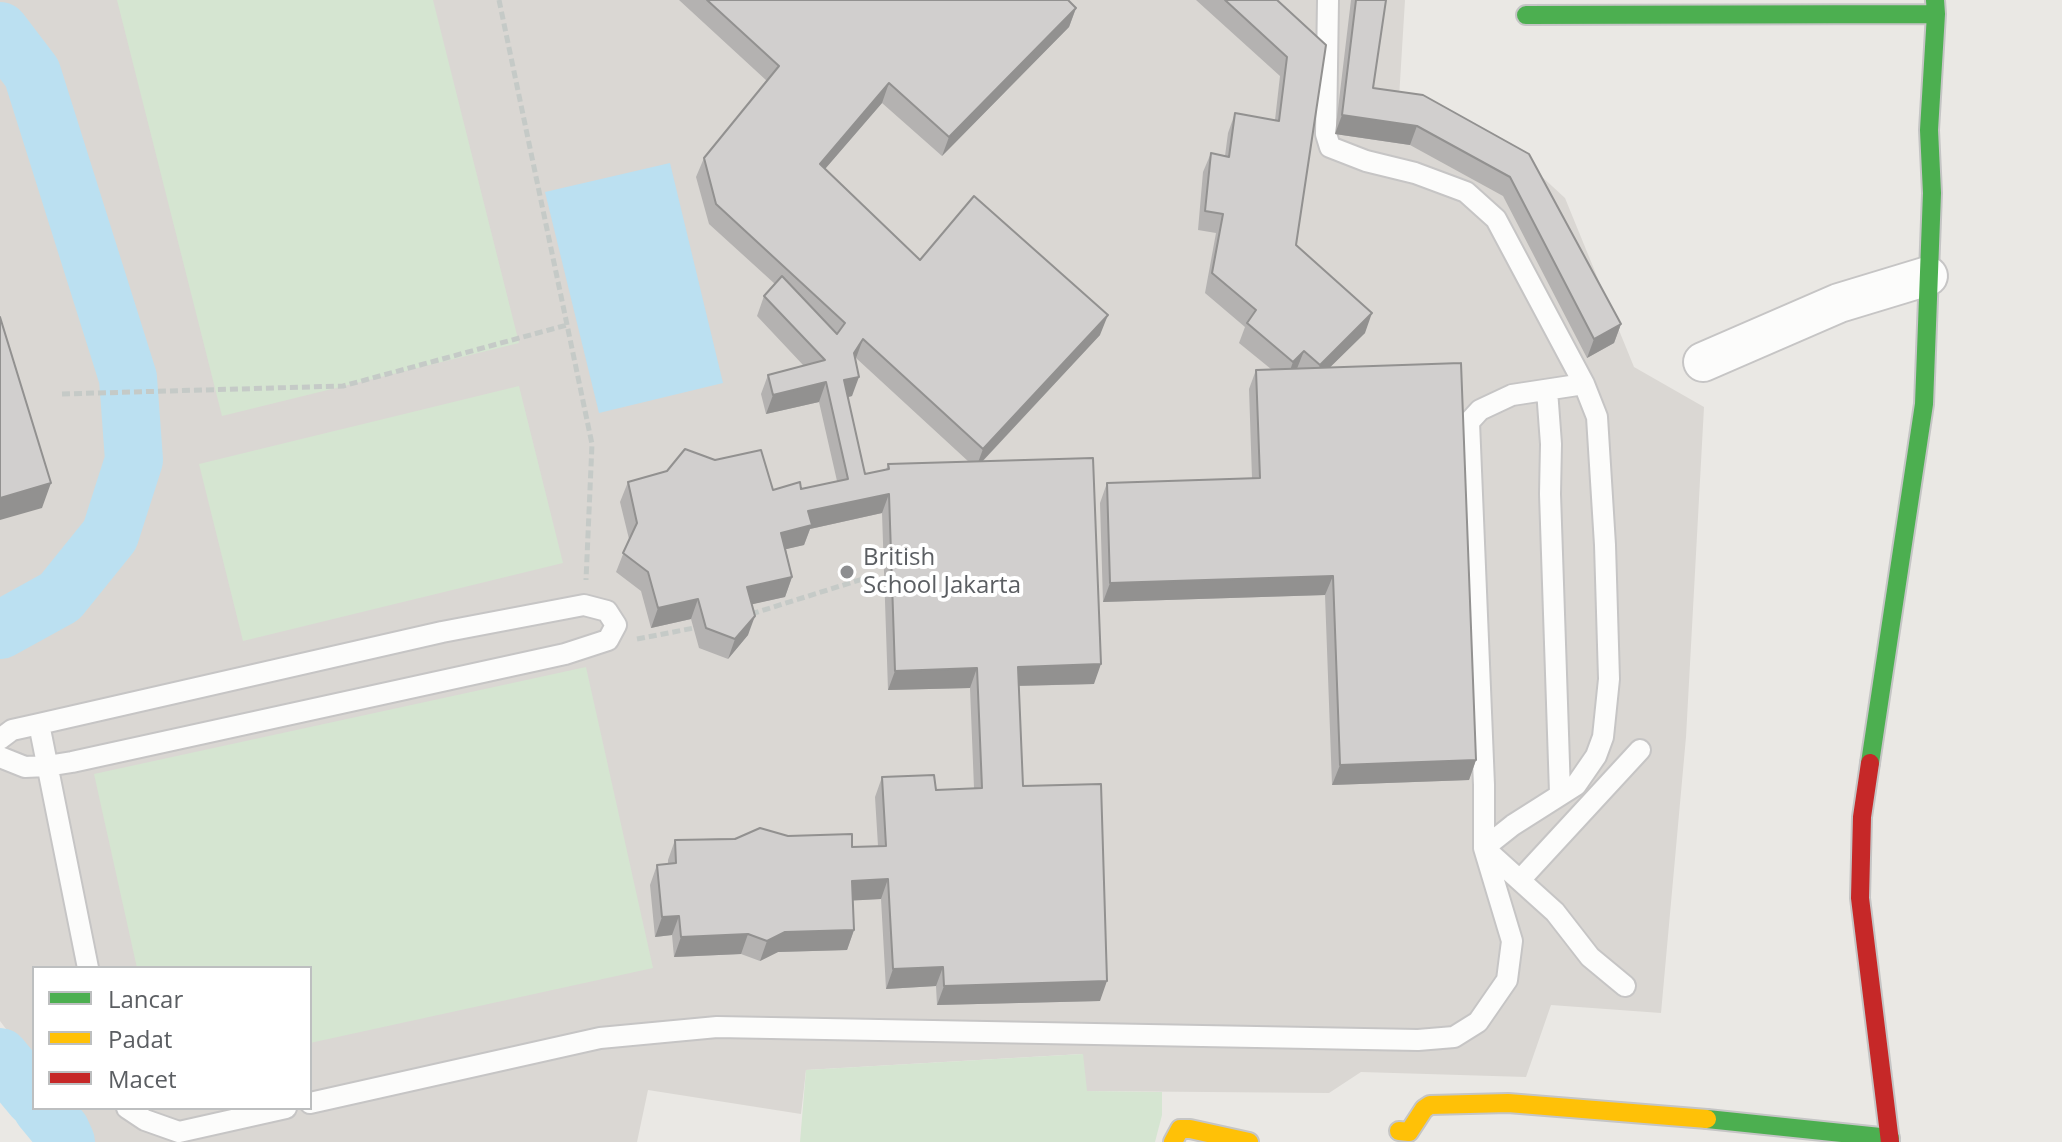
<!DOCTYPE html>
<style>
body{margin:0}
#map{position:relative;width:2062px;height:1142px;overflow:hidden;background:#eae8e4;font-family:"Open Sans",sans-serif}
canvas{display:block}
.legend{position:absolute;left:32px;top:966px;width:280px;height:144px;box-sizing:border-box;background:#fff;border:2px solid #bdbfc0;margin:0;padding:10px 14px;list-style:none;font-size:24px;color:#5b5e62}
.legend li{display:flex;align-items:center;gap:16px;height:40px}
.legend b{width:40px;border:2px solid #bdbfc0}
</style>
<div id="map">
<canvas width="2062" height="1142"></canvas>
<ul class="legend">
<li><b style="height:10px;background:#4caf50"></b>Lancar</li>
<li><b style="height:10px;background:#ffc107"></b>Padat</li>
<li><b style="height:10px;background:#c62828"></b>Macet</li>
</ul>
</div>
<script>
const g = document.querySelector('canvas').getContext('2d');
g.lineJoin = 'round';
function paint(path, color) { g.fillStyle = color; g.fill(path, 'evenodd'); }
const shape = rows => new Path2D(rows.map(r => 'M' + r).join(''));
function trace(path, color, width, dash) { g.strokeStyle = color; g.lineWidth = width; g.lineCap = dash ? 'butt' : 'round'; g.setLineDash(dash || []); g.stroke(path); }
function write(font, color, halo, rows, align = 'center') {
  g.font = font + ' "Open Sans",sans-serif'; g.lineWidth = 8; g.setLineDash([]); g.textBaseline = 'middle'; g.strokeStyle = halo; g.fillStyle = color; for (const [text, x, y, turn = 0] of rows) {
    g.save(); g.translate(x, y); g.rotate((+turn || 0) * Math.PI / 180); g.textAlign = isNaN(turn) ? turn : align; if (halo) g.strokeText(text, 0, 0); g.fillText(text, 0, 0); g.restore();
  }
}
const education = shape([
 [0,0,1405,0,1399,98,1502,140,1565,198,1634,367,1704,407,1686,737,1661,1013,1551,1005,1526,1077,1361,1072,1329,1093,1086,1091,1082,1054,806,1070,801,1114,648,1090,637,1142,87,1142,79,1125,66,1108,310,1108,310,968,34,968,34,1066,0,1021]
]);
const green = shape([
 [117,0,433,0,519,343,222,416],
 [519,386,563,563,243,641,199,464],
 [586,667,653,968,310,1043,310,968,137,968,94,774],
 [1083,1054,1087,1091,1162,1092,1162,1115,1155,1142,800,1142,806,1070]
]);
const water = shape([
 [670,163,723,383,599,413,545,192]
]);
const river = shape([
 [0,31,32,73,128,378,134,460,110,535,60,597,0,630],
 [0,1057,34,1098],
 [42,1108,61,1131,66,1142]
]);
const path = shape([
 [499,0,592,444,586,580],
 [62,394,343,386,567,325],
 [751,614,869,577],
 [637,639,694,628]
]);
const lane = shape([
 [1328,0,1326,134,1330,147,1366,161,1415,173,1466,192,1496,219,1584,384,1597,417,1605,545,1609,679,1603,737,1596,756,1576,785,1513,825,1484,848],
 [1547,390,1551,444,1550,494,1560,793],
 [39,724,88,968],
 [0,739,12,730,39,724,442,632,584,605,607,611,616,625,608,640,565,654,72,762,47,766,25,767,0,757],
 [1484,848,1555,912,1590,957,1625,986],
 [1520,880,1640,750],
 [310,1103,600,1038,717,1027,1418,1040,1454,1037,1478,1022,1507,980,1512,941,1484,848,1484,785,1469,422,1480,410,1512,395,1584,384],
 [127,1108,145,1120,179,1132,286,1108]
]);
const street = shape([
 [1703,362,1839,303,1928,276]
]);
const fast = shape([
 [1526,15,1936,14],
 [1870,763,1924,404,1932,193,1929,130,1936,14,1935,0],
 [1707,1119,1890,1138]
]);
const slow = shape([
 [1399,1131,1409,1132,1424,1109,1430,1105,1508,1103,1707,1119],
 [1173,1142,1180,1129,1190,1129,1249,1142]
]);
const jam = shape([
 [1870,763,1862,817,1860,898,1890,1142]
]);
const wall = shape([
 [679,0,1068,0,1076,8,1069,27,942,156,882,103,825,169,920,260,1100,335,982,462,1094,684,1019,686,1023,786,1100,1001,937,1005,936,986,886,989,881,899,853,900,854,930,847,950,778,952,760,961,741,954,674,957,672,935,655,937,650,885,657,865,668,864,668,860,675,840,788,836,852,847,878,846,875,797,882,777,936,790,974,788,970,688,888,690,882,513,810,529,804,545,786,549,792,577,785,597,752,604,748,635,728,659,699,648,691,619,651,628,641,591,616,572,629,539,620,502,628,482,773,490,801,489,837,481,819,402,766,414,761,394,768,375,804,366,757,316,764,296,775,284,709,224,696,177,704,158,767,81],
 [856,358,969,462,888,464,886,470,865,474,848,397,852,396],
 [1196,0,1277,0,1326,45,1296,245,1365,333,1330,367,1476,760,1469,780,1332,785,1325,595,1103,602,1100,503,1107,483,1252,478,1249,389,1256,370,1271,369,1239,343,1245,327,1205,293,1216,233,1198,230,1203,172,1211,153,1225,156,1228,133,1235,113,1275,120,1280,76],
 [1351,0,1386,0,1373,88,1529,154,1621,324,1614,343,1587,358,1503,196,1410,145,1335,134]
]);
const shadedWall = shape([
 [1076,8,1069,27,942,156,949,137],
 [889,83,882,103,812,184,820,164],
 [1342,115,1417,126,1410,145,1335,134],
 [1372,313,1365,333,1313,384,1320,365],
 [1108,315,1100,335,976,468,983,449],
 [1621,324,1614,343,1587,358,1594,339],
 [863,339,856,358,854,353],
 [1304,351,1296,371,1286,381,1293,362],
 [859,377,852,396,837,400,844,380],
 [826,382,819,402,766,414,773,395],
 [51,483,42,508,0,520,0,498],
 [889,494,882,513,810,529,804,545,774,552,781,533,808,511],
 [1333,576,1325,595,1103,602,1110,583],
 [792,577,785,597,740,607,747,587],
 [698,599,691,619,651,628,658,608],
 [755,616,748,635,728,659,735,639],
 [1101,664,1094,684,1010,686,1018,667],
 [977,668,970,688,888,690,895,671],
 [1476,760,1469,780,1332,785,1340,765],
 [888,879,881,899,845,901,852,881],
 [679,916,672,935,655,937,662,917],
 [854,930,847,950,778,952,760,961,767,941,785,932],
 [748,934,741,954,674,957,681,937],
 [943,967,936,986,886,989,893,969],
 [1107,981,1100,1001,937,1005,944,986]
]);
const building = shape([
 [707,0,1068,0,1076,8,949,137,889,83,820,164,920,260,974,196,1108,315,983,449,863,339,854,353,859,377,844,380,865,474,889,469,888,464,1093,458,1101,664,1018,667,1023,786,1101,784,1107,981,944,986,943,967,893,969,888,879,852,881,854,930,785,932,767,941,748,934,681,937,679,916,662,917,657,865,676,863,675,840,735,839,760,828,788,836,852,834,852,847,886,846,882,777,934,775,936,790,982,788,977,668,895,671,889,494,808,511,812,525,781,533,792,577,747,587,755,616,735,639,706,628,698,599,658,608,648,572,623,553,637,523,628,482,667,471,685,449,715,460,761,450,773,490,800,482,801,489,848,479,826,382,773,395,768,375,825,360,764,296,782,276,837,334,845,323,716,204,704,158,779,66,707,0],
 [1225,0,1277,0,1326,45,1296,245,1372,313,1320,365,1304,351,1293,362,1247,323,1256,310,1212,273,1223,214,1205,211,1211,153,1229,157,1235,113,1279,121,1287,57,1225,0],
 [1356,0,1386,0,1373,88,1423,95,1529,154,1621,324,1594,339,1510,177,1417,126,1342,115,1356,0],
 [0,317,51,483,0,498,0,317],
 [1461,363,1476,760,1340,765,1333,576,1110,583,1107,483,1260,478,1256,370,1461,363]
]);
const markers = [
 [847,572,8,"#8d8e90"]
];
const poiNames = [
 ["British",863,558],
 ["School Jakarta",863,586]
];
paint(education, '#dad7d3');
paint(green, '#d5e5d1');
paint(water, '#bbe0f1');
trace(river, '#bbe0f1', 58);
trace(lane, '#c6c5c5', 24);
trace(street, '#c6c5c5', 42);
trace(fast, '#c5c5c5', 22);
trace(slow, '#c5c5c5', 22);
trace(jam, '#c5c5c5', 22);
trace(path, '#c5cac7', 5, [8, 4]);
trace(lane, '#fcfcfb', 20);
trace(street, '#fcfcfb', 38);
trace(fast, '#4caf50', 18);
trace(slow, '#ffc107', 18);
trace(jam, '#c62828', 18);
paint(wall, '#b4b2b1');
paint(shadedWall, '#929190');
paint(building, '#d1cfce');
trace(building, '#929190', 2);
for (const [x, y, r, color] of markers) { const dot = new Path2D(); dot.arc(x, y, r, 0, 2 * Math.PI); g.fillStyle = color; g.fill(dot); trace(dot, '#fff', 3); }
write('24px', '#5b5e62', '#fff', poiNames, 'left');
</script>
